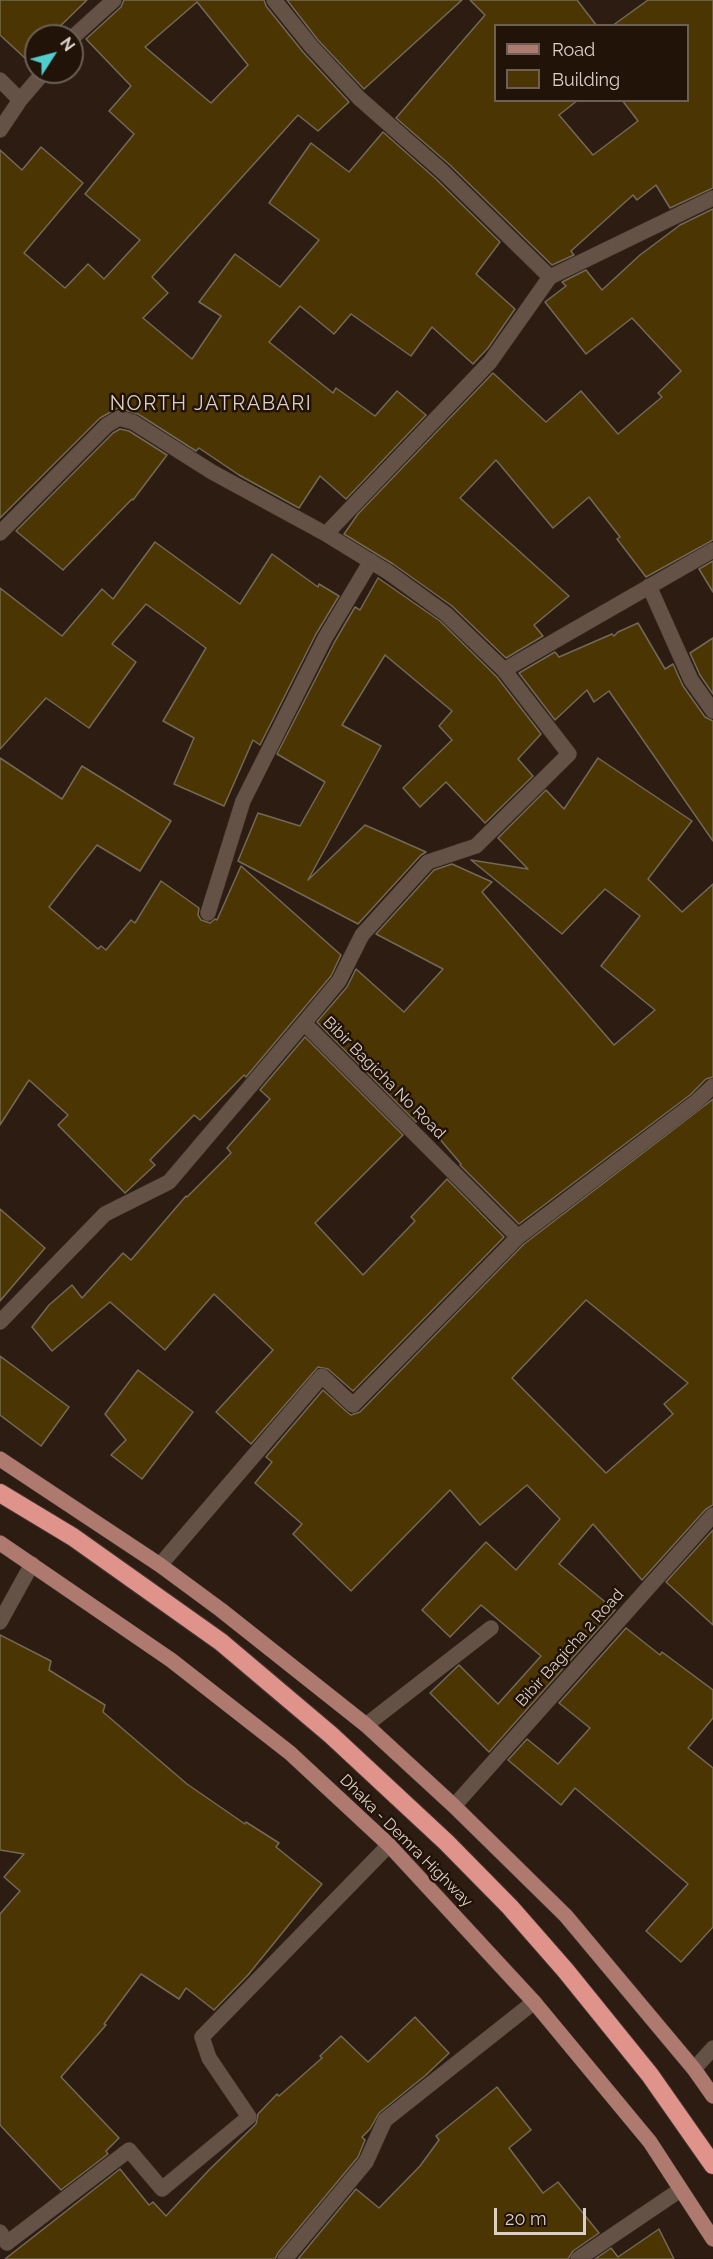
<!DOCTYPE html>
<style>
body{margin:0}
#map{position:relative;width:713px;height:2259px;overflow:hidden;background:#2c1c12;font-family:Raleway,sans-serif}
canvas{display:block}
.legend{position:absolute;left:494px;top:24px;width:195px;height:78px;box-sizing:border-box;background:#221309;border:2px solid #6c5f56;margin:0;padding:8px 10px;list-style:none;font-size:18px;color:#dbd0c9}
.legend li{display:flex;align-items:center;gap:12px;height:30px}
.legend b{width:30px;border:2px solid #6c5f56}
.north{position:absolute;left:24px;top:24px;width:60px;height:60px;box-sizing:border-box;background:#221309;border:2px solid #6c5f56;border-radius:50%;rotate:54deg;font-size:16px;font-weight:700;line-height:24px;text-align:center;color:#dbd0c9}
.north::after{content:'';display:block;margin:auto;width:21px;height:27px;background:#52cdce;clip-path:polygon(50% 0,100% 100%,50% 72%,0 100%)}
.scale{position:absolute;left:494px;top:2208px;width:92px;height:27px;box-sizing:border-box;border:3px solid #dbd0c9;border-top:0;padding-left:8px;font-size:18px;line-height:21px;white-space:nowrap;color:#dbd0c9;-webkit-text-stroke:4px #221309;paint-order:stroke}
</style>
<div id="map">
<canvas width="713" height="2259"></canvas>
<ul class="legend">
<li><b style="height:8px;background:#ae796f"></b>Road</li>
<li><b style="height:16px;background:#4b3603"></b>Building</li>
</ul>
<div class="north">N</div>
<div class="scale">20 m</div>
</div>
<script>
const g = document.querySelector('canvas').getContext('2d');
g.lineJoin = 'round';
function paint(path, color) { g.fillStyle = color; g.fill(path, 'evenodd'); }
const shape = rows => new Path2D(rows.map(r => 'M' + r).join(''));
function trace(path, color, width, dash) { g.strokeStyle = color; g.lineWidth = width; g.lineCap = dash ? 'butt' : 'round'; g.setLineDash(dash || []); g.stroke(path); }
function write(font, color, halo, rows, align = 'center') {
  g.font = font + ' Raleway,sans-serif'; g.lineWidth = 5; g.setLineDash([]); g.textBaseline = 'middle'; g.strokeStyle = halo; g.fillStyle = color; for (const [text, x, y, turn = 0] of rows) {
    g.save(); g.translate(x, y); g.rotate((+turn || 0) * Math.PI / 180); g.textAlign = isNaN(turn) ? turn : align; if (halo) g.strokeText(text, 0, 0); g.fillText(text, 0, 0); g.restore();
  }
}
const building = shape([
 [0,0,87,0,50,36,36,36,36,49,26,59,0,35,0,0],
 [124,0,264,0,266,6,303,52,349,102,318,131,298,115,152,277,168,293,143,318,192,359,221,316,199,302,235,254,280,287,319,240,269,203,311,143,349,172,383,132,436,179,500,242,476,274,515,309,488,348,473,364,432,327,411,356,351,314,334,334,300,306,269,342,333,393,336,388,375,416,397,391,426,415,346,499,320,476,299,508,239,475,199,448,196,451,138,414,118,408,100,418,0,518,0,150,22,170,41,147,83,183,24,253,65,288,88,264,104,279,140,240,85,194,134,134,109,111,131,86,86,39,121,7,124,0],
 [197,2,248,65,211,103,145,47,197,2],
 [287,0,462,0,364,89,318,40,287,0],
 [470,0,577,0,597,26,495,25,495,100,578,100,559,115,593,155,638,121,622,100,687,100,687,26,612,26,648,0,713,0,713,188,670,208,656,185,637,200,633,195,571,251,574,255,552,265,450,165,396,118,485,15,470,0],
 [713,209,713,540,646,577,617,539,620,537,589,497,553,528,496,460,460,498,569,596,534,625,543,636,506,658,452,606,393,564,344,534,358,514,493,373,546,422,581,391,618,434,662,397,658,393,681,371,632,318,586,354,545,302,566,286,562,282,586,270,602,290,640,255,680,225,713,209],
 [120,429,129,431,167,455,133,500,132,499,63,570,16,531,113,433,120,429],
 [155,542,240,604,272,554,318,587,319,584,339,596,316,634,260,745,253,740,224,806,174,784,194,738,163,721,206,648,146,604,112,644,136,662,89,728,46,698,0,749,0,588,62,636,102,589,113,599,155,542],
 [713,561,713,592,699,569,713,561],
 [378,578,440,621,497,677,541,734,518,759,533,776,485,823,446,782,420,807,403,788,452,740,439,726,452,711,385,655,342,725,381,746,308,880,365,825,426,852,421,855,358,924,238,861,258,813,300,826,325,782,277,754,334,643,355,607,360,610,378,578],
 [638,623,665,669,673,664,683,686,705,717,713,721,713,841,609,691,594,702,587,690,555,720,519,673,555,652,559,657,612,634,614,636,618,632,638,623],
 [713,638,713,694,700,675,690,653,713,638],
 [0,758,62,799,82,766,171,821,140,871,97,845,49,907,98,949,101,946,106,950,131,920,135,923,161,881,199,908,198,915,201,920,210,923,215,919,217,920,241,866,341,955,331,976,246,1077,244,1075,200,1120,194,1115,150,1160,155,1165,125,1193,58,1125,68,1115,29,1080,0,1125,0,758],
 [598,758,692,821,648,879,682,912,713,884,713,1077,706,1079,690,1095,519,1224,460,1165,461,1164,421,1117,416,1122,317,1022,347,987,356,969,404,1012,443,969,376,934,434,870,452,864,492,882,482,892,614,1045,655,1010,601,966,640,916,605,889,562,934,471,860,528,869,498,838,546,790,564,809,598,758],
 [305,1037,403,1135,315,1223,363,1275,415,1221,411,1217,447,1179,504,1237,353,1391,328,1369,318,1367,251,1444,216,1412,273,1350,214,1294,165,1350,110,1302,52,1351,32,1327,49,1305,72,1285,82,1298,123,1253,131,1260,186,1196,187,1197,231,1153,227,1148,270,1099,260,1090,305,1037],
 [713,1099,713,1505,706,1509,642,1580,593,1524,559,1564,615,1610,489,1752,430,1693,459,1665,498,1704,541,1656,481,1605,450,1637,422,1610,486,1542,516,1570,560,1519,527,1485,480,1525,450,1490,351,1591,293,1534,302,1524,255,1483,272,1462,266,1457,323,1390,347,1412,351,1415,360,1412,524,1244,713,1099],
 [586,1300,688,1383,664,1404,673,1414,606,1473,512,1378,586,1300],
 [0,1209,45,1248,0,1301,0,1209],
 [0,1356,69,1407,41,1446,0,1415,0,1356],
 [138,1370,193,1412,142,1479,111,1455,126,1440,105,1414,138,1370],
 [713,1530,713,1625,666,1582,713,1530],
 [626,1628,660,1655,662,1652,713,1690,713,1718,688,1748,713,1768,713,1927,681,1962,646,1931,688,1884,575,1788,561,1805,508,1760,527,1739,558,1764,590,1728,559,1703,626,1628],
 [0,1635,51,1661,49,1670,105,1705,103,1712,187,1784,245,1824,246,1822,279,1843,276,1847,322,1884,248,1975,214,2010,186,1988,179,1999,141,1974,104,2024,106,2025,61,2077,119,2138,106,2151,108,2154,61,2190,0,2125,0,1914,20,1891,4,1877,24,1854,0,1850,0,1635],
 [415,2017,449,2053,426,2075,379,2113,370,2129,362,2137,365,2140,358,2157,278,2253,275,2259,5,2259,120,2169,149,2205,153,2202,166,2216,209,2170,256,2124,258,2114,277,2094,279,2096,322,2058,320,2056,341,2036,368,2062,415,2017],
 [497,2087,531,2130,509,2148,543,2193,558,2182,599,2233,573,2251,568,2259,298,2259,356,2189,379,2208,420,2166,439,2140,436,2136,497,2087],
 [659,2229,674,2259,595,2259,611,2248,618,2257,659,2229]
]);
const minor = shape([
 [274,0,311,46,359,98,443,172,550,277,713,198],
 [72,38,114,0],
 [0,80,20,100],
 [0,130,20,100,44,72],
 [0,533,107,425,119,418,133,422,212,472,326,534,490,362,550,277],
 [649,586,691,680,713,711],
 [504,670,713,550],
 [208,913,243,801,325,638,371,561],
 [304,1023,339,981,362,935,428,862,476,846,569,754,504,670,446,614,388,572,326,534],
 [0,1322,105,1214,169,1182,304,1023,518,1237,696,1102,713,1086],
 [160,1565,322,1376,353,1405,518,1237],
 [0,1622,32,1564],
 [366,1725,491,1628],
 [454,1806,713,1515],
 [694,2069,713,2048],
 [0,2232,7,2243,129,2150,162,2189,249,2117,209,2058,202,2037,389,1845],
 [285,2259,366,2162,385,2120,534,2002],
 [578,2259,680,2190]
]);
const primary = shape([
 [0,1459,160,1565,221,1610,366,1725,454,1806,566,1916,694,2069,713,2096],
 [0,1543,171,1660,290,1753,389,1845,534,2002,650,2142,713,2239]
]);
const motorway = shape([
 [0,1493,73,1537,221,1642,331,1735,446,1842,510,1907,566,1971,650,2075,713,2165]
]);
const streetNames = [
 ["Bibir Bagicha No Road",384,1078,45],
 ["Bibir Bagicha 2 Road",570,1648,-48],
 ["Dhaka - Demra Highway",406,1841,45]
];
const quarterNames = [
 ["NORTH JATRABARI",211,404]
];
paint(building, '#4b3603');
trace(building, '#736957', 1.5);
trace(minor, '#443731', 16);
trace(primary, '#443731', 16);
trace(motorway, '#443731', 20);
trace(minor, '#655246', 15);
trace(primary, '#ae796f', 15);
trace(motorway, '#df938b', 18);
write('16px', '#dbd0c9', '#221309', streetNames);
g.letterSpacing = '1.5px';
write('20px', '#dbd0c9', '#221309', quarterNames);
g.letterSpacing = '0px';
</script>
